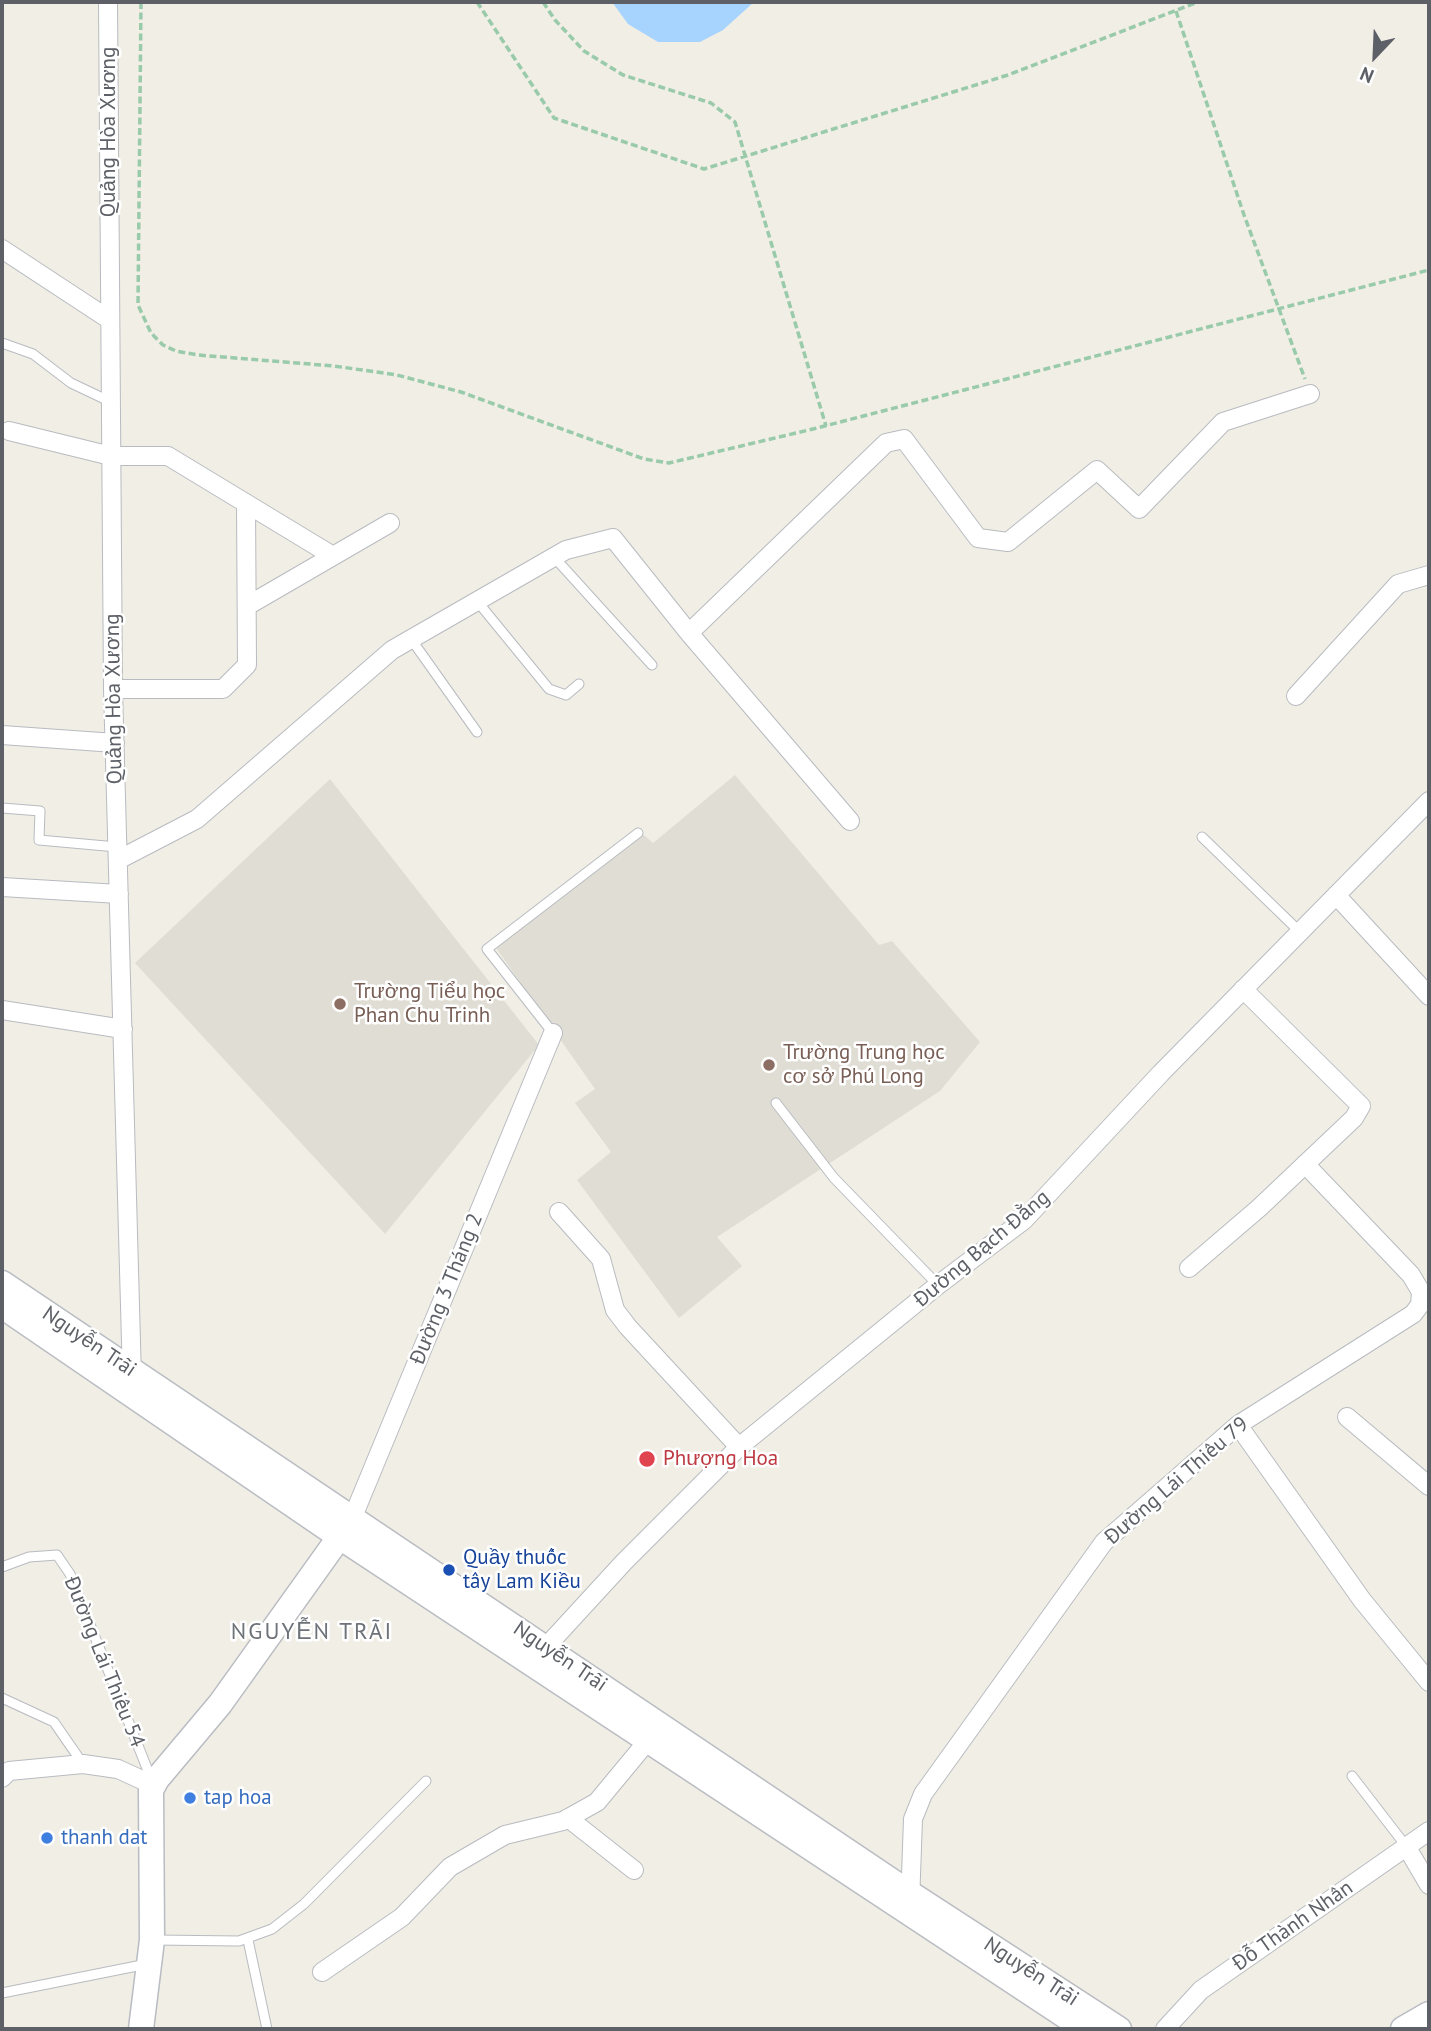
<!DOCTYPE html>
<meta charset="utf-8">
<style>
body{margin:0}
#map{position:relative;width:1431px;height:2031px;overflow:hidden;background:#f0eee5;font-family:"PT Sans",sans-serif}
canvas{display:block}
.frame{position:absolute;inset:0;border:4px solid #5d6167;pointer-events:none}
.north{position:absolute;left:1340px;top:21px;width:70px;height:70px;-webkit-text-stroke:5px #fff;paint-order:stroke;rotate:203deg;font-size:19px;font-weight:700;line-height:28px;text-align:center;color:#5d6167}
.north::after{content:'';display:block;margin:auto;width:24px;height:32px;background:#5d6167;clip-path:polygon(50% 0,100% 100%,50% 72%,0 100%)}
</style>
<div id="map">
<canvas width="1431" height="2031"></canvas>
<div class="frame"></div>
<div class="north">N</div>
</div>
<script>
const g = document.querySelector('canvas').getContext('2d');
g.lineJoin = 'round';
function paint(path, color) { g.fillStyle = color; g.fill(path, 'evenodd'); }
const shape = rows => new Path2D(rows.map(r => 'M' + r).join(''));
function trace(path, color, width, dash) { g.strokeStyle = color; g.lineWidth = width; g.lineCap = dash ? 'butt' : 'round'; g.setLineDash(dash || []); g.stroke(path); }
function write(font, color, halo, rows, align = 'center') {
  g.font = font + ' "PT Sans",sans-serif'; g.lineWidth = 5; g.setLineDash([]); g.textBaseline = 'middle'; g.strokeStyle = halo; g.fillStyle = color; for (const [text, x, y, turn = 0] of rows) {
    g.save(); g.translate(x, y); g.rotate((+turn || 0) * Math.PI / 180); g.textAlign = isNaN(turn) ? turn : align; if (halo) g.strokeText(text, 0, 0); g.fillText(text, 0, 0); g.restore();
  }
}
const education = shape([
 [735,775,879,945,892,941,980,1042,940,1091,717,1237,742,1266,679,1318,577,1180,611,1152,575,1103,595,1089,494,945,644,835,653,843],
 [330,779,539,1045,385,1234,135,963]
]);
const water = shape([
 [612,2,754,2,723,30,700,42,658,42,628,24]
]);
const path = shape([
 [141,2,138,305,151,333,163,345,176,351,198,355,334,366,397,375,461,392,644,459,669,463,813,429,1429,270],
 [477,2,554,118,704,169,1008,75,1198,2],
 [543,2,555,20,584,51,623,75,711,103,735,122,826,426],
 [1176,11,1244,215,1305,379]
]);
const lane = shape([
 [2,343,33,354,71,383,111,402],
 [554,557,652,665],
 [477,601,549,689,566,695,579,684],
 [411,639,477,732],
 [2,808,40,811,39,840,117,847],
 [1202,837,1300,932],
 [553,1033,487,949,638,833],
 [776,1103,834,1178,938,1285],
 [2,1567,29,1557,57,1555,70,1574,152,1781],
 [2,1698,54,1722,83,1764],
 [1352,1776,1406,1846],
 [155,1940,239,1941,272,1929,304,1904,426,1781],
 [248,1940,267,2029],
 [2,1993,147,1964]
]);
const street = shape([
 [108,2,113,689,132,1378],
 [2,249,110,320],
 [9,431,111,456,168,456,333,556],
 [247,606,390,523],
 [689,633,886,443,904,439,978,538,1008,542,1097,470,1139,509,1223,422,1310,394],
 [113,689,223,689,247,665,246,503],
 [1296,696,1398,584,1429,575],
 [2,735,115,743],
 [118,860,197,819,392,650,566,550,613,538,689,633,850,821],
 [2,887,119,894],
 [1336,895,1429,996],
 [2,1010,123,1029],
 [559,1212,601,1259,615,1310,628,1327,739,1447],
 [1189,1268,1259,1208,1354,1118,1361,1106,1243,989],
 [1347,1417,1429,1486],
 [1238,1425,1362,1600,1429,1682],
 [352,1519,553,1033],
 [545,1648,624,1562,739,1447,938,1285,1024,1220,1161,1073,1429,801],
 [2,1778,9,1771,83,1764,118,1769,153,1785],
 [568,1818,634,1870],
 [1406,1846,1429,1885],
 [910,1903,913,1819,923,1794,1104,1542,1238,1425,1413,1314,1420,1305,1421,1292,1411,1275,1305,1164],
 [322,1972,402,1917,450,1867,505,1835,563,1821,597,1802,655,1732],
 [1165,2029,1201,1990,1429,1831]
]);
const secondary = shape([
 [2,1283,911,1894,1119,2029],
 [2,1306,340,1537,1085,2029],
 [141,2029,152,1940,151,1790,157,1779,220,1704,348,1525],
 [1403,2029,1429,2014]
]);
const markers = [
 [340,1004,7,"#8d6e63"],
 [769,1065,7,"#8d6e63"],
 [647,1459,9,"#e0444e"],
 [449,1570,7,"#1a4fb4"],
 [190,1798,7,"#3f7fe0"],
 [47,1838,7,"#3f7fe0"]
];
const streetNames = [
 ["Quảng Hòa Xương",109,132,-90],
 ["Quảng Hòa Xương",114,699,-91],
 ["Đường Bạch Đằng",982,1249,-40],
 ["Đường 3 Tháng 2",447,1289,-68],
 ["Nguyễn Trãi",89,1342,34],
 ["Đường Lái Thiêu 79",1177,1481,-41],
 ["Nguyễn Trãi",560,1657,34],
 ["Đường Lái Thiêu 54",104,1662,68],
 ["Đỗ Thành Nhân",1293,1926,-35],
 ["Nguyễn Trãi",1031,1972,33]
];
const educationNames = [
 ["Trường Tiểu học",354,992],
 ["Phan Chu Trinh",354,1016],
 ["Trường Trung học",783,1053],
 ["cơ sở Phú Long",783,1077]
];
const healthNames = [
 ["Phượng Hoa",663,1459]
];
const transitNames = [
 ["Quầy thuốc",463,1558],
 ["tây Lam Kiều",463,1582]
];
const shopNames = [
 ["tap hoa",204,1798],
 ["thanh dat",61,1838]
];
const neighbourhoodNames = [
 ["NGUYỄN TRÃI",312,1632]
];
paint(education, '#e0ded4');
paint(water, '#a7d3ff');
trace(lane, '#b8bbc0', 11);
trace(street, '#b8bbc0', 20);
trace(secondary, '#b9bcc2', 27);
trace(path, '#99caaa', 3.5, [7, 3.5]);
trace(lane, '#fff', 9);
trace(street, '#fff', 18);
trace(secondary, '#fff', 24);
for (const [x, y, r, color] of markers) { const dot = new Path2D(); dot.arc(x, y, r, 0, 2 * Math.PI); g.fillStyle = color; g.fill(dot); trace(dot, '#fff', 2.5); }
write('21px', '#5d6167', '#fff', streetNames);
write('21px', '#785e54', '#fff', educationNames, 'left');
write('21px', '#be3a42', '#fff', healthNames, 'left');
write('21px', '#164399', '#fff', transitNames, 'left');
write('21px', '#366cbe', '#fff', shopNames, 'left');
g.letterSpacing = '2px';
write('23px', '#6e7379', '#fff', neighbourhoodNames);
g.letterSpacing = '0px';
</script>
